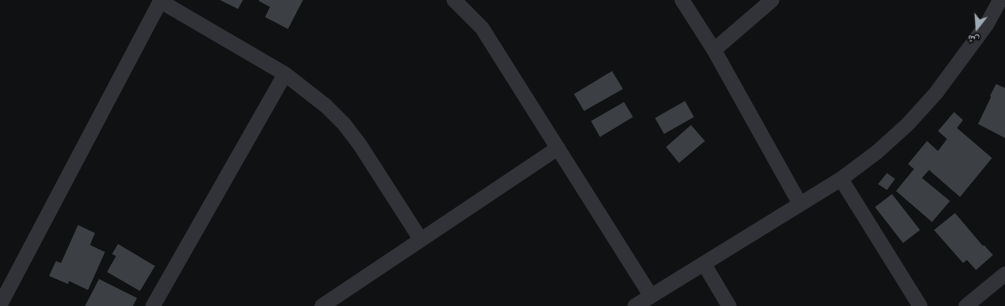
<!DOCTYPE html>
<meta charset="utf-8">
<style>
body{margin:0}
#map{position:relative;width:1005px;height:306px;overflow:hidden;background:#101112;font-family:"Alegreya Sans","Noto Naskh Arabic",sans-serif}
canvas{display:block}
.north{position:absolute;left:957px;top:8px;width:40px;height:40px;-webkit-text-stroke:3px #0c0c0d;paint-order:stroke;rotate:197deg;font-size:11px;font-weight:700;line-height:16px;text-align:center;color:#a0aab5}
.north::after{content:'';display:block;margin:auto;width:14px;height:18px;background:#a0aab5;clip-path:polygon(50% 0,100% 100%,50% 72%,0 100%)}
</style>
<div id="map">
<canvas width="1005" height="306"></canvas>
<div class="north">ش</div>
</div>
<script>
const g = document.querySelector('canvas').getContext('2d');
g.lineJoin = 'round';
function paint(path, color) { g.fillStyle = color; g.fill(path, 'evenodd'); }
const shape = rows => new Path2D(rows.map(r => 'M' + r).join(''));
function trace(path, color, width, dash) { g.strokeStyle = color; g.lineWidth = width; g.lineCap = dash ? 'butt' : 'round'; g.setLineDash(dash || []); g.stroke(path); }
const building = shape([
 [220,0,243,0,238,9],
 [259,0,303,0,288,29,265,17,270,7,259,1],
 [612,71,623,89,584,111,574,94],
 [996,84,1005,88,1005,138,978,124,991,97,990,96],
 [685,101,694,117,664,134,655,118],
 [624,102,633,117,600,137,591,121],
 [954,112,963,120,957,128,992,158,960,197,929,170,922,178,950,201,932,222,896,191,914,169,908,164,927,141,938,151,947,139,938,131],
 [691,125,705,141,679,163,666,147],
 [887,173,895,179,887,190,878,184],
 [892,194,920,230,903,243,875,207],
 [955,213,983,246,984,245,993,255,976,270,967,260,963,263,934,230],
 [78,225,95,233,90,245,105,252,88,290,69,281,68,284,49,276,56,261,61,263],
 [118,244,155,266,140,291,107,272,116,256,112,254],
 [99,279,137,298,133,306,85,306]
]);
const minor = shape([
 [454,0,482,28,651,296],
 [682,0,714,50,800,204],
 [160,1,285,74,326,106,344,124,360,145,421,240],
 [714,50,772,0],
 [841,179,920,306],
 [704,264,729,306],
 [0,305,161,0],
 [153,306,285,74],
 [322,306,558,148],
 [635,306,841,179,877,152,908,124,936,93,987,24,1000,0],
 [966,306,1005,274]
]);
paint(building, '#3c3f43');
trace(minor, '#313338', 15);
</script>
